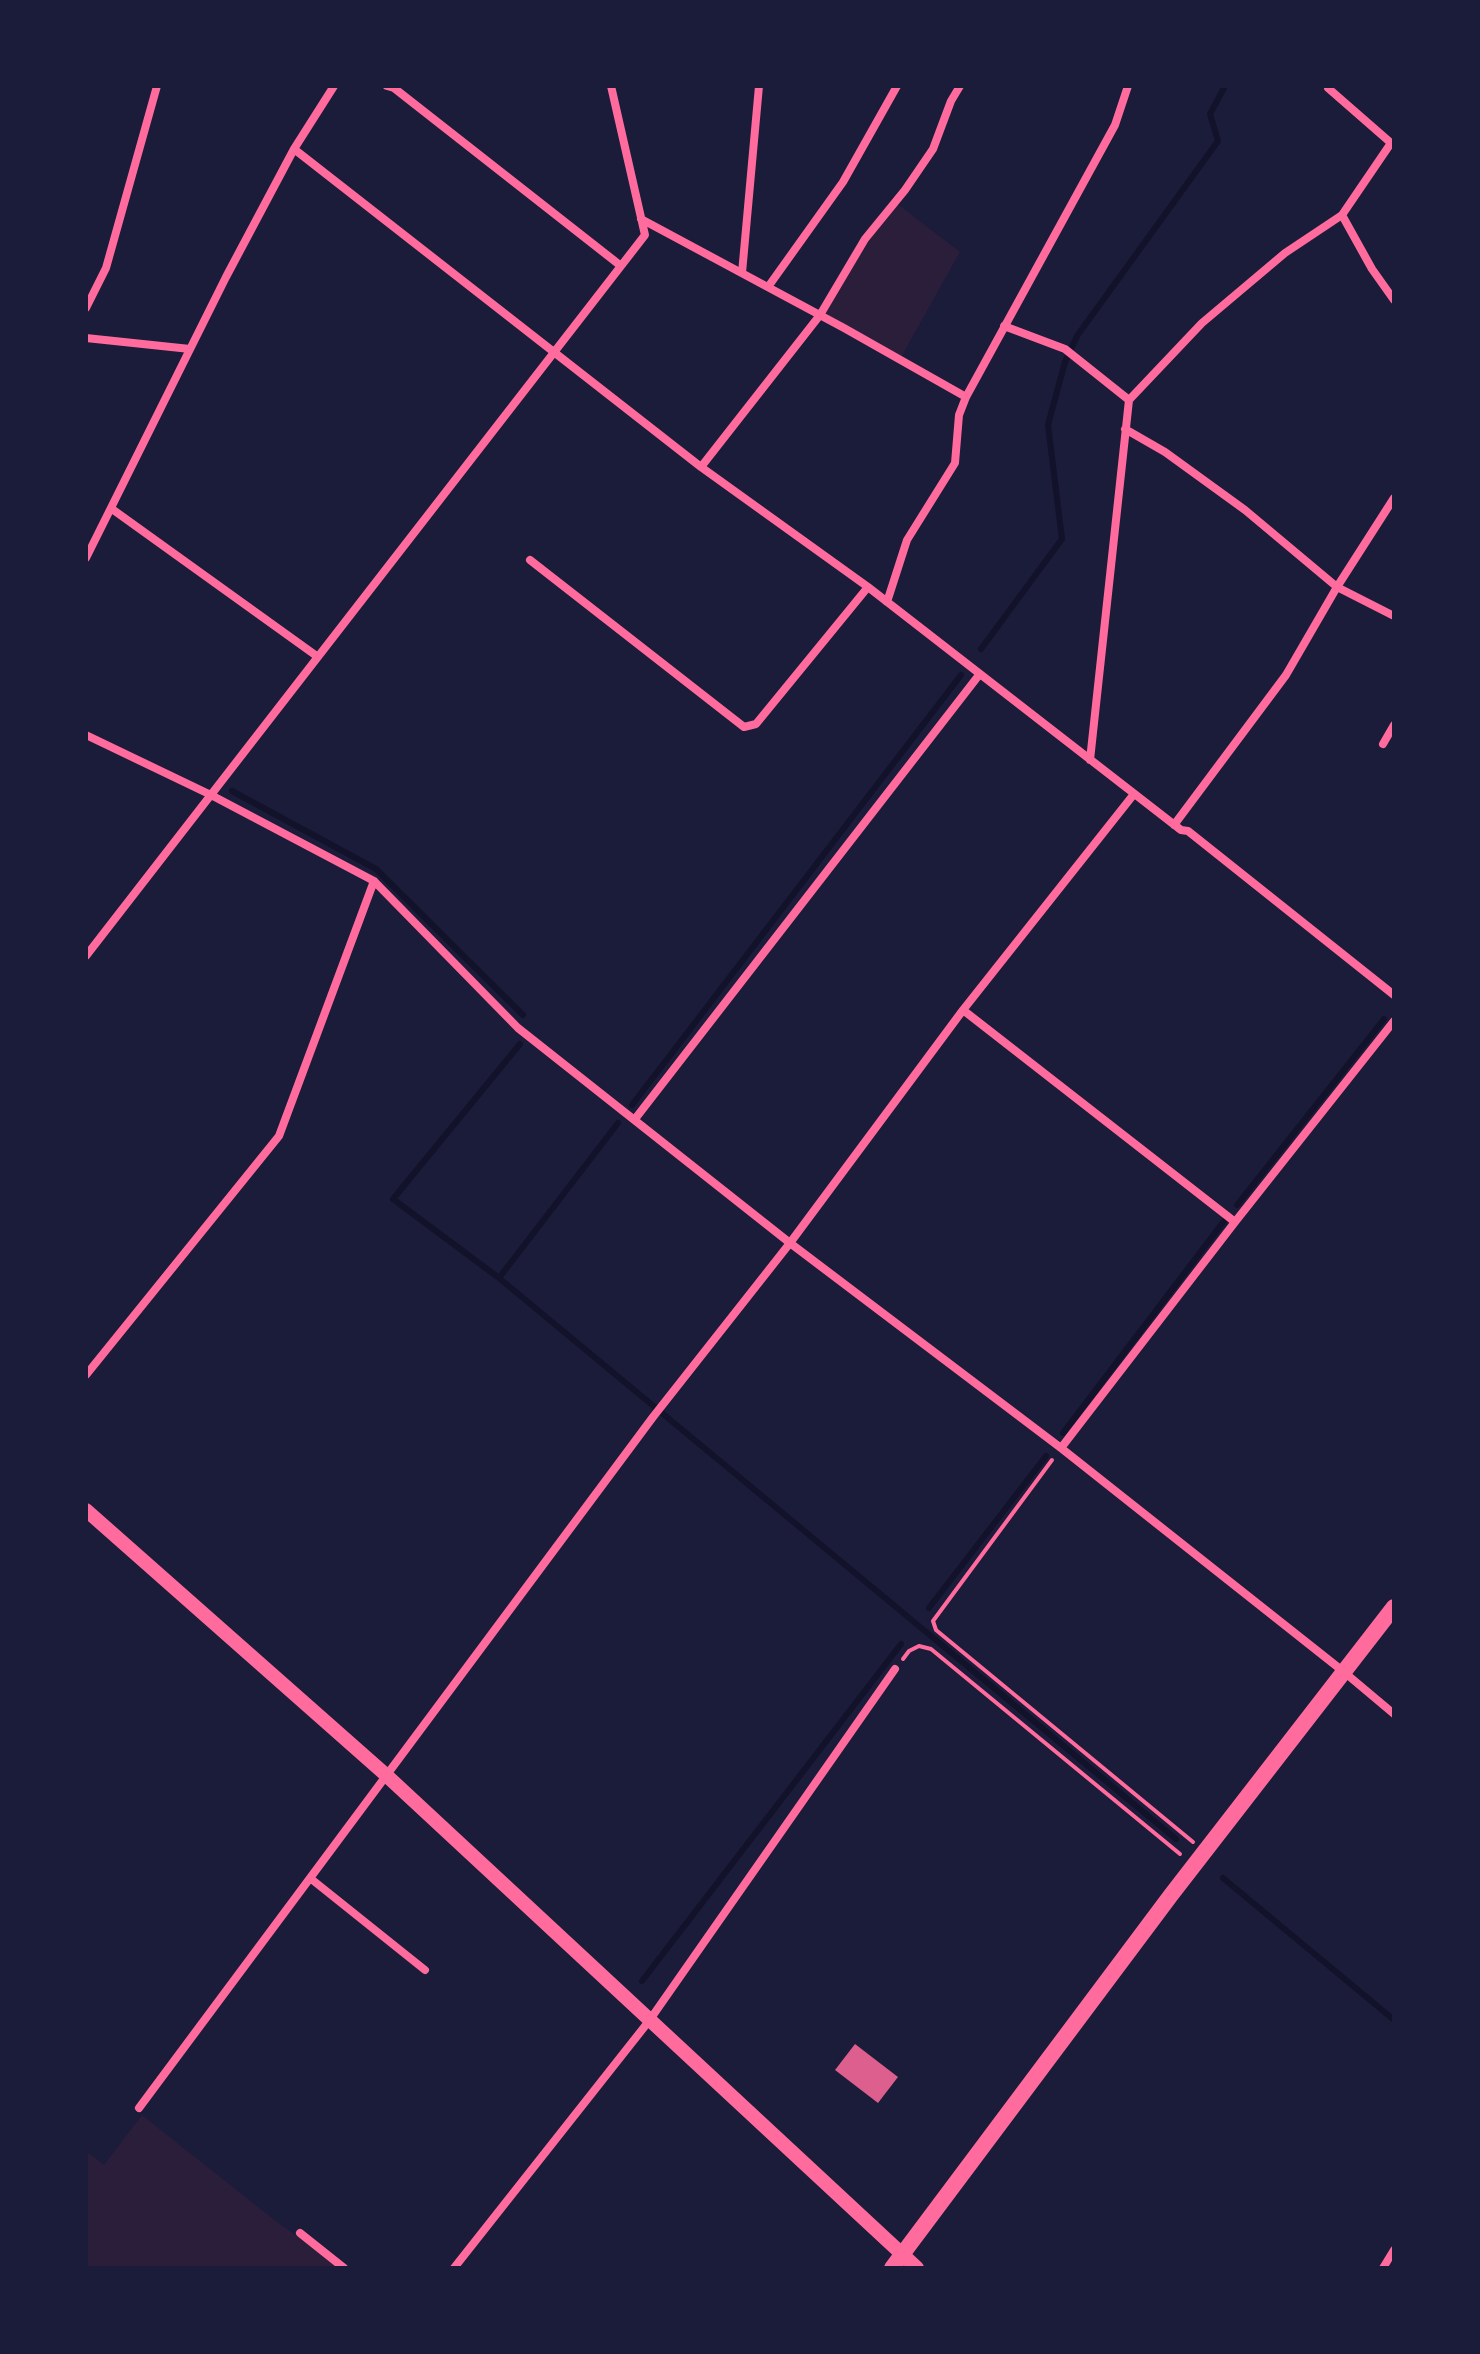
<!DOCTYPE html>
<style>
body{margin:0}
#map{position:relative;width:1480px;height:2354px;overflow:hidden;background:#1b1b3a;font-family:"Space Grotesk",sans-serif}
canvas{display:block}
.frame{position:absolute;inset:0;border:88px solid #1b1b3a;pointer-events:none}
</style>
<div id="map">
<canvas width="1480" height="2354"></canvas>
<div class="frame"></div>
</div>
<script>
const g = document.querySelector('canvas').getContext('2d');
g.lineJoin = 'round';
function paint(path, color) { g.fillStyle = color; g.fill(path, 'evenodd'); }
const shape = rows => new Path2D(rows.map(r => 'M' + r).join(''));
function trace(path, color, width, dash) { g.strokeStyle = color; g.lineWidth = width; g.lineCap = dash ? 'butt' : 'round'; g.setLineDash(dash || []); g.stroke(path); }
const green = shape([
 [895,202,960,252,900,359,820,315],
 [142,2115,277,2222,341,2268,86,2268,86,2151,104,2165]
]);
const stream = shape([
 [981,649,1062,539,1048,425,1065,362,1077,336,1218,141,1210,114,1225,86],
 [232,791,376,869,523,1015],
 [632,1105,961,675],
 [618,1123,499,1278,1176,1839],
 [1237,1205,1384,1019],
 [499,1278,393,1199,520,1044],
 [1063,1433,1224,1221],
 [929,1608,1046,1456],
 [1223,1878,1394,2020],
 [642,1981,901,1644]
]);
const building = shape([
 [855,2044,898,2077,878,2103,835,2070]
]);
const path = shape([
 [1052,1460,933,1621,936,1630,1193,1842],
 [903,1659,909,1651,919,1646,931,1649,1180,1854]
]);
const minor = shape([
 [387,86,394,88,621,266],
 [294,149,701,467,868,587,1181,830,1188,831,1394,995],
 [1342,215,1372,269,1394,300],
 [641,219,844,328,966,397],
 [742,273,759,86],
 [768,287,843,182,897,86],
 [86,308,106,268,157,86],
 [1004,326,1065,349,1129,400],
 [86,338,190,349],
 [1125,429,1165,452,1245,510,1337,587,1394,616],
 [701,467,820,315,865,239,905,190,933,149,951,101,960,86],
 [112,509,318,657],
 [86,558,226,277,294,149,334,86],
 [530,560,744,727,756,724,868,587],
 [887,602,907,540,955,463,959,415,966,397,1115,125,1128,86],
 [86,735,211,795,374,881,518,1028,790,1243,1061,1448,1344,1672,1394,1714],
 [1383,744,1394,725],
 [1090,760,1129,400,1202,323,1285,253,1342,215,1391,143,1328,88,1329,86],
 [1174,825,1286,675,1337,587,1394,498],
 [86,956,645,235,611,86],
 [963,1010,1235,1222],
 [635,1119,979,675],
 [86,1375,279,1136,374,881],
 [1061,1448,1235,1222,1394,1021],
 [310,1878,425,1970],
 [139,2108,653,1417,790,1243,963,1010,1134,794],
 [300,2233,344,2268],
 [454,2268,649,2021,895,1669],
 [1383,2268,1394,2250]
]);
const secondary = shape([
 [86,1510,386,1775,917,2268]
]);
const primary = shape([
 [892,2268,1171,1895,1394,1607]
]);
paint(green, '#2a1e3b');
trace(stream, '#12122b', 6);
paint(building, '#dd5f8e');
trace(path, '#ff6b9d', 4);
trace(minor, '#ff6b9d', 8);
trace(secondary, '#ff6b9d', 14);
trace(primary, '#ff6b9d', 16);
</script>
